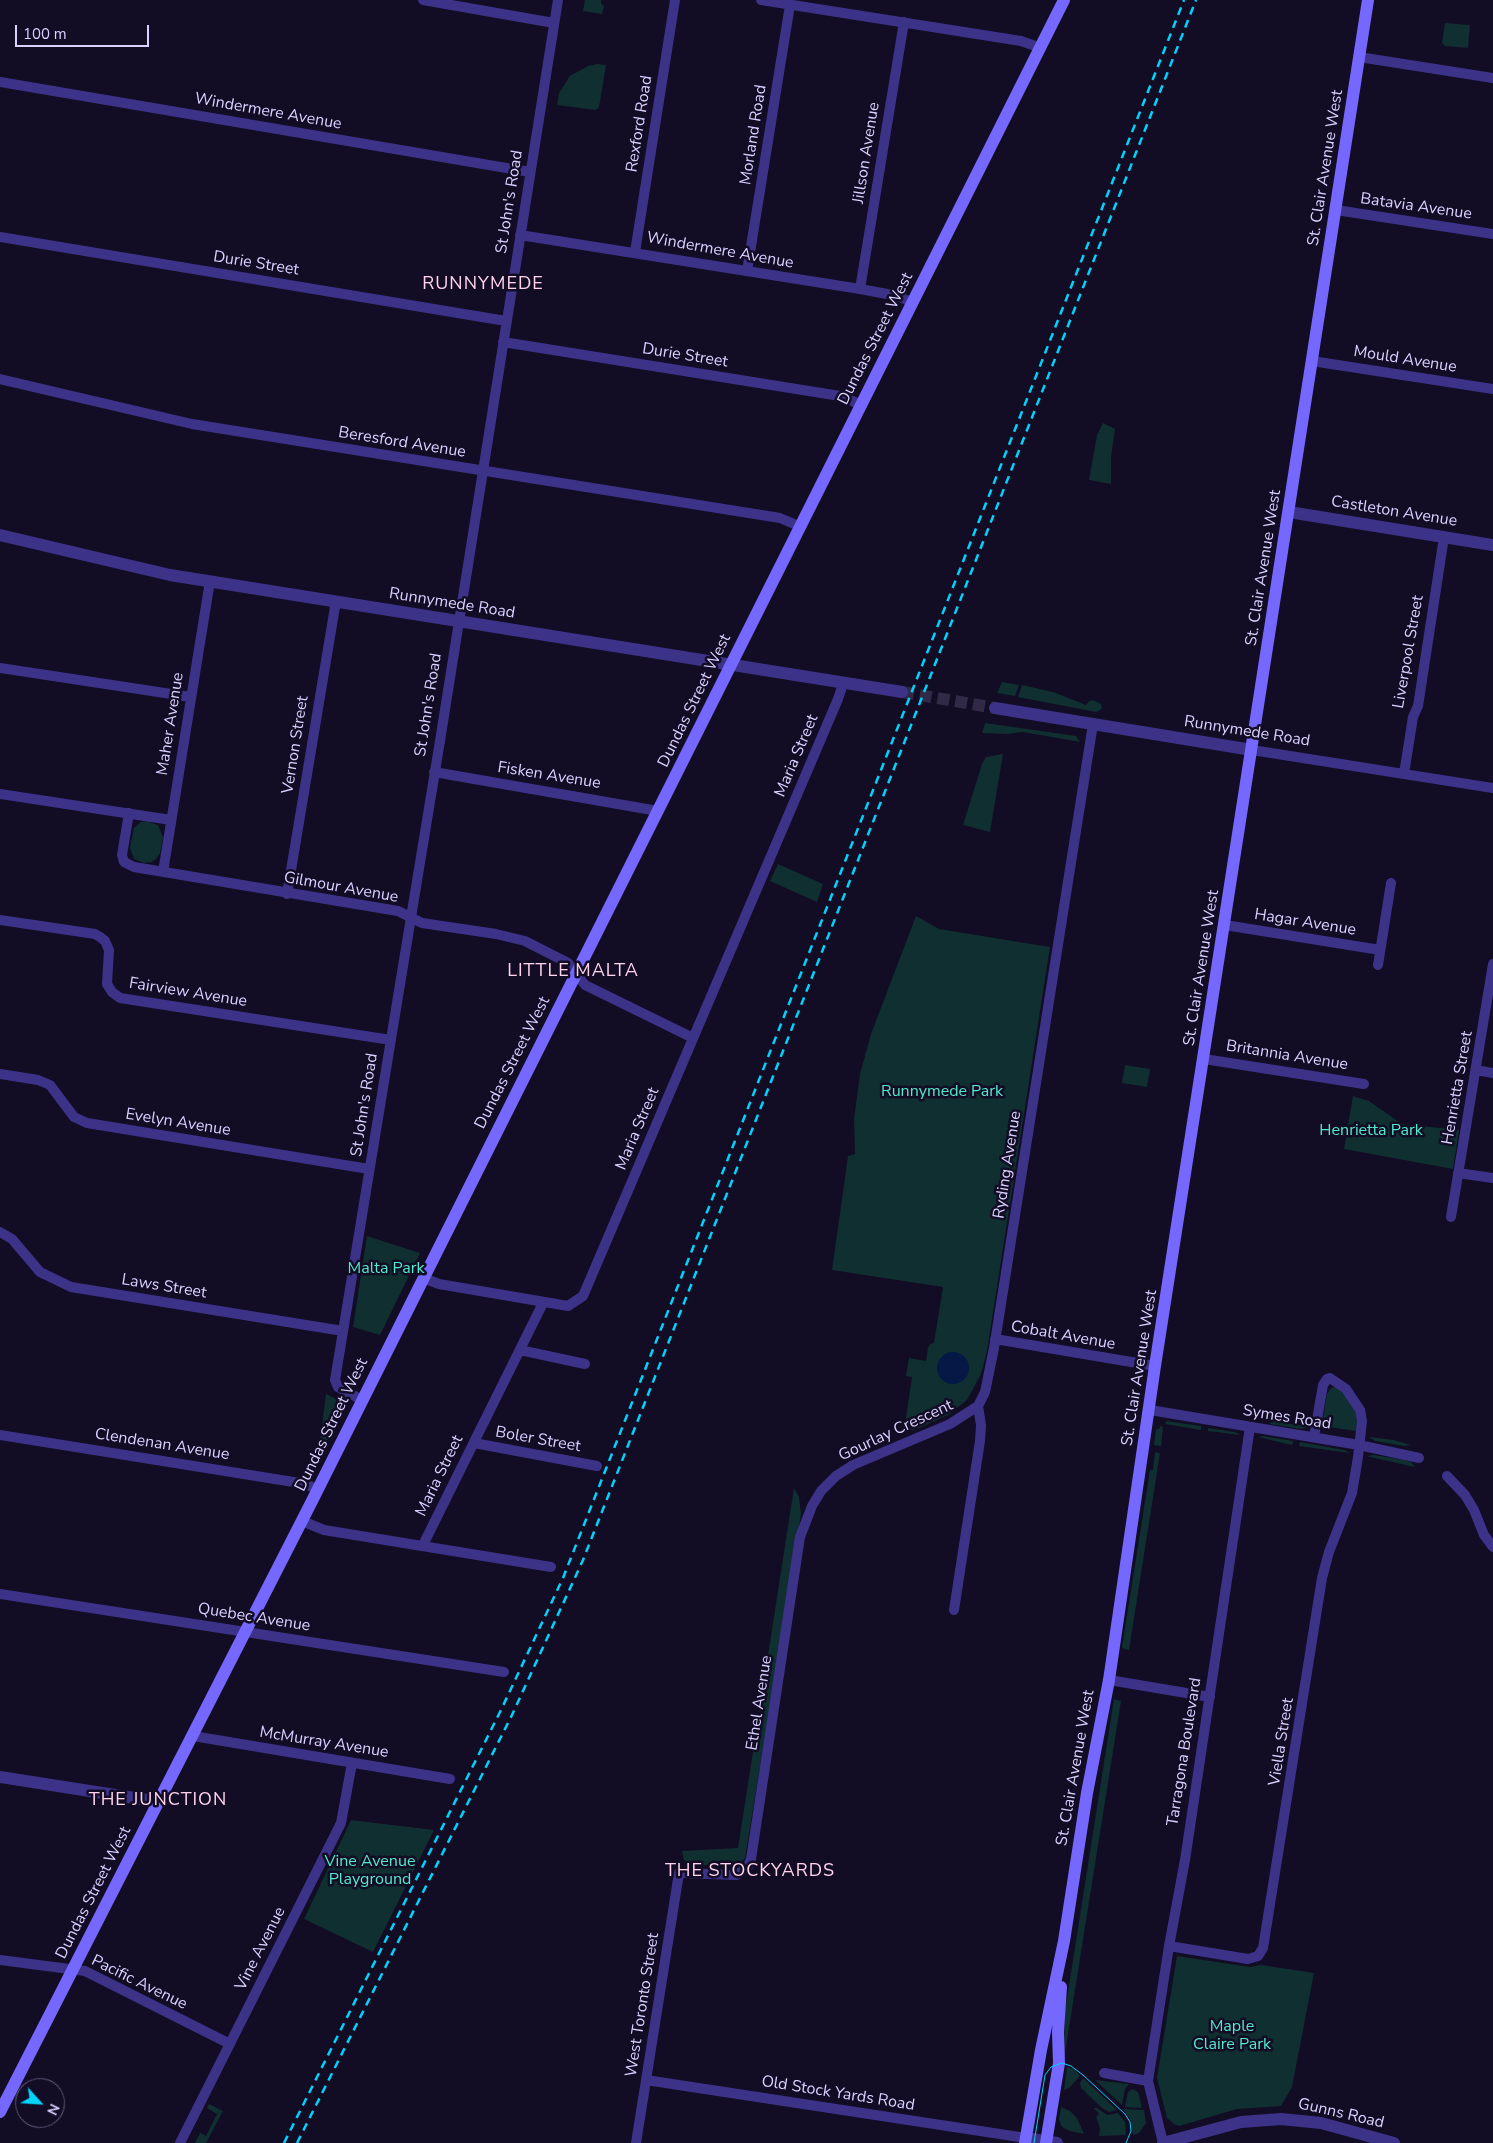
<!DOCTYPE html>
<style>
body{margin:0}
#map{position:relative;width:1493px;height:2143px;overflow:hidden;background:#120c25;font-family:"Nunito Sans",sans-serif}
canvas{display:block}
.north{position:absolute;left:15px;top:2078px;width:50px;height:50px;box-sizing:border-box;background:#120c25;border:1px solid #625b7c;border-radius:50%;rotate:116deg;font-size:14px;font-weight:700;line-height:20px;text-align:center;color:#d9d1ff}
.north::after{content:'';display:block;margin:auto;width:18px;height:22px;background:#00d3fc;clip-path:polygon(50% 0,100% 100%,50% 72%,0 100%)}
.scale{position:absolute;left:15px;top:25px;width:134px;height:22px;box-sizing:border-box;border:2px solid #d9d1ff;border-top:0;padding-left:6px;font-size:15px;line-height:18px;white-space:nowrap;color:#d9d1ff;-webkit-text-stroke:4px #120c25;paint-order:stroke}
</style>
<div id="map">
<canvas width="1493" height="2143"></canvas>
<div class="north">N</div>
<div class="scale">100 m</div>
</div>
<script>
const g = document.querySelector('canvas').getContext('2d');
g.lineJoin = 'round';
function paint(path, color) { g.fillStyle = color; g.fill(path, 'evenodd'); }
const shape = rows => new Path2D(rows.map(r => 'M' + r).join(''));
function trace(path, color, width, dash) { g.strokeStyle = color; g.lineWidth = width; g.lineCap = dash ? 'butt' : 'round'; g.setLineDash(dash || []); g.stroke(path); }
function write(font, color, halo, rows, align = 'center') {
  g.font = font + ' "Nunito Sans",sans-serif'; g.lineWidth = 5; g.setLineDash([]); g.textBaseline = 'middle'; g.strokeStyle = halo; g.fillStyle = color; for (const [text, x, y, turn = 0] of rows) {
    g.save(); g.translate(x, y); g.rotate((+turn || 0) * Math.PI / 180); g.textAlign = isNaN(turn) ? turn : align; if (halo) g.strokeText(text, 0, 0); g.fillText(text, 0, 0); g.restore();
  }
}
const green = shape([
 [585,0,601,0,601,3,604,6,602,14,583,11],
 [1445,23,1470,25,1468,48,1445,46,1442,43],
 [597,64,606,65,599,107,596,110,557,105,559,93,570,76,588,66],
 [1103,423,1115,429,1111,457,1111,484,1089,480,1097,435],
 [1002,682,1019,685,1015,696,997,693],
 [1022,685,1053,692,1086,705,1089,701,1093,700,1101,704,1102,709,1096,712,1018,697],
 [985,723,1076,736,1080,742,1023,732,1007,734,982,733],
 [1003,754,990,832,963,825,982,764,986,757],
 [146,821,158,825,163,837,160,853,157,858,152,862,144,863,134,859,130,848,134,828,141,822],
 [778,864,823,884,817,902,770,881],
 [916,916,939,929,1050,947,987,1351,981,1374,967,1400,948,1415,917,1429,904,1431,912,1377,906,1376,909,1358,926,1361,928,1348,930,1344,934,1343,943,1287,832,1270,848,1156,855,1154,854,1119,860,1074,871,1034],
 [1125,1065,1150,1069,1147,1087,1122,1083],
 [1353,1096,1369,1101,1402,1124,1459,1130,1453,1169,1344,1149],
 [367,1236,420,1253,380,1335,353,1327],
 [1336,1387,1346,1396,1355,1411,1357,1422,1356,1431,1322,1426,1327,1394,1331,1388],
 [326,1394,344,1403,346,1406,317,1464],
 [1166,1421,1201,1426,1201,1430,1165,1424],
 [1271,1421,1305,1426,1308,1427,1301,1429,1270,1424],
 [1160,1426,1163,1427,1161,1446,1154,1445,1156,1429,1159,1429],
 [1208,1428,1235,1432,1240,1435,1208,1431],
 [1263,1436,1293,1441,1292,1445,1258,1437],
 [1369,1437,1394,1440,1411,1445,1404,1446,1375,1441],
 [1300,1442,1344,1450,1350,1453,1299,1446],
 [1155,1452,1160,1453,1129,1650,1124,1649,1122,1647,1150,1470,1153,1470],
 [1374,1455,1404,1460,1411,1462,1415,1467,1366,1456],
 [794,1488,799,1497,801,1514,745,1858,738,1866,730,1867,689,1864,684,1860,682,1851,738,1848],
 [1114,1699,1121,1701,1064,2059,1065,2011],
 [351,1820,434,1830,373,1952,304,1919],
 [1177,1956,1250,1967,1261,1965,1314,1973,1292,2087,1281,2106,1237,2109,1179,2126,1174,2124,1167,2118,1157,2078],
 [1067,2067,1074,2069,1080,2076,1069,2088,1064,2090],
 [1083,2078,1117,2110,1109,2112,1102,2108,1081,2088,1080,2083],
 [1095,2080,1129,2084,1125,2089,1122,2105],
 [1132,2089,1138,2092,1142,2108,1125,2107,1128,2092],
 [209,2104,223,2111,206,2143,195,2143,200,2133,206,2136,217,2114,207,2108],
 [1061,2107,1070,2111,1077,2118,1084,2134,1070,2131,1062,2127,1059,2120],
 [1094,2108,1097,2108,1107,2115,1118,2113,1125,2122,1126,2135,1099,2136,1100,2128,1096,2117,1099,2114],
 [1123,2109,1144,2110,1146,2123,1139,2133,1133,2135,1131,2120]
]);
const water = shape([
 '937 1368a16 16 0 1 1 32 0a16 16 0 1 1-32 0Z'
]);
const tertiaryTunnel = shape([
 [902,692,995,708]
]);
const minor = shape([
 [423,0,554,23],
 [761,0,1021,41,1041,48],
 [1359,57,1493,78],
 [0,82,530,172],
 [1336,210,1493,234],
 [520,235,860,289,898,296,913,303],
 [0,237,506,321],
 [635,252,675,0],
 [747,271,790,5],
 [860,289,904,22],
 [503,342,840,396,862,405],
 [1312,361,1493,389],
 [0,379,192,424,780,518,801,527],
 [0,668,191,697],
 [1252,750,1493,788],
 [434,772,658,811],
 [1404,774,1413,717,1418,706,1444,537],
 [0,794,171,820],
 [129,813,122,855,124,862,134,867,398,911,422,923,496,934,525,941,568,963,585,985,693,1038],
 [163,872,210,581],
 [287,894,336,601],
 [0,920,95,934,100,937,105,941,109,950,107,984,112,992,120,998,391,1040],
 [1225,925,1380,950],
 [1378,965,1391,883],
 [1204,1059,1364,1084],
 [1476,1070,1493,1073],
 [0,1074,38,1080,50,1085,74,1117,87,1123,369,1169],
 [1458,1173,1493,1178],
 [1451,1217,1493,964],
 [0,1232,12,1239,40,1272,71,1287,343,1331],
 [423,1278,439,1284,568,1306,583,1296,838,699,843,684],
 [995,1339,1155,1366],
 [520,1350,585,1364],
 [362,1400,338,1387,335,1380,440,741,558,0],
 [1150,1410,1359,1445,1419,1458],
 [0,1435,306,1484,318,1490],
 [474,1443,597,1466],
 [1447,1476,1465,1495,1474,1510,1484,1535,1493,1547],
 [302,1521,324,1530,551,1567],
 [423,1545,543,1303],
 [0,1594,504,1672],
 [954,1610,980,1441,981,1425,978,1406,985,1392,994,1348,1093,724],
 [1109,1680,1210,1697],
 [193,1736,450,1779],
 [1169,1946,1248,1959,1258,1956,1263,1948,1322,1578,1329,1552,1352,1493,1358,1457,1362,1421,1360,1410,1346,1389,1330,1378,1327,1379,1323,1385,1314,1437],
 [0,1960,85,1971,230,2044],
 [1104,2073,1148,2081],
 [646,2080,1026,2138],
 [180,2143,341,1823,352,1763],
 [636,2143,679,1873,737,1875,748,1866,751,1859,800,1537,812,1506,821,1491,836,1476,853,1465,950,1424,978,1406],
 [1163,2143,1148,2081,1169,1946,1185,1860,1250,1427]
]);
const tertiary = shape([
 [1289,512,1493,545],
 [0,535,170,575,902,692],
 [995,708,1252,750],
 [0,1777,147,1800,157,1805],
 [1026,2138,1057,2143],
 [1163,2143,1241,2122,1281,2119,1321,2123,1394,2143]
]);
const secondary = shape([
 [0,2112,312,1501,1064,0],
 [1025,2143,1041,2050,1064,1941,1087,1793,1109,1680,1155,1366,1368,0],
 [1046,2143,1059,2063,1058,2032,1061,1987]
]);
const tram = shape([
 [1034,2143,1045,2075,1051,2067,1062,2063,1071,2066,1083,2075,1125,2114,1130,2122,1131,2131,1126,2143]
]);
const rail = shape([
 [284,2143,501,1710,563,1578,1184,0],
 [297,2143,512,1715,583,1560,1196,0]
]);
const streetNames = [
 ["Windermere Avenue",268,112,10],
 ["Rexford Road",640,124,-81],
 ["Morland Road",754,135,-81],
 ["Jillson Avenue",867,153,-81],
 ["St. Clair Avenue West",1326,168,-81],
 ["St John's Road",510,202,-81],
 ["Batavia Avenue",1416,207,8],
 ["Windermere Avenue",720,251,10],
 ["Durie Street",256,264,9],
 ["Dundas Street West",876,339,-63],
 ["Durie Street",685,356,9],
 ["Mould Avenue",1405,360,9],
 ["Beresford Avenue",402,443,9],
 ["Castleton Avenue",1394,512,9],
 ["St. Clair Avenue West",1264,568,-81],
 ["Runnymede Road",452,604,9],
 ["Liverpool Street",1409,652,-80],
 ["Dundas Street West",695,701,-64],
 ["St John's Road",429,705,-81],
 ["Maher Avenue",171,724,-81],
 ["Runnymede Road",1247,732,9],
 ["Vernon Street",296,745,-81],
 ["Maria Street",797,756,-67],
 ["Fisken Avenue",549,776,9],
 ["Gilmour Avenue",341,888,10],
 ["Hagar Avenue",1305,923,9],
 ["St. Clair Avenue West",1202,968,-81],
 ["Fairview Avenue",188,993,9],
 ["Britannia Avenue",1287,1056,9],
 ["Dundas Street West",513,1063,-63],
 ["Henrietta Street",1458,1088,-80],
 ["St John's Road",365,1105,-81],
 ["Evelyn Avenue",178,1123,9],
 ["Maria Street",638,1129,-67],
 ["Ryding Avenue",1008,1165,-81],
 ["Laws Street",164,1287,9],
 ["Cobalt Avenue",1063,1336,10],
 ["St. Clair Avenue West",1140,1368,-81],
 ["Symes Road",1287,1418,9],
 ["Dundas Street West",332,1425,-64],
 ["Gourlay Crescent",896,1431,-25],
 ["Boler Street",538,1440,10],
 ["Clendenan Avenue",162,1445,9],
 ["Maria Street",440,1476,-64],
 ["Quebec Avenue",254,1618,9],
 ["Ethel Avenue",760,1703,-81],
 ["Viella Street",1282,1742,-81],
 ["McMurray Avenue",324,1743,9],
 ["Tarragona Boulevard",1185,1752,-81],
 ["St. Clair Avenue West",1076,1768,-80],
 ["Dundas Street West",94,1893,-63],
 ["Vine Avenue",261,1949,-63],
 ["Pacific Avenue",139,1983,26],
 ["West Toronto Street",643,2005,-81],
 ["Old Stock Yards Road",838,2094,9],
 ["Gunns Road",1341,2114,13]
];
const parkNames = [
 ["Runnymede Park",942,1092],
 ["Henrietta Park",1371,1131],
 ["Malta Park",386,1269],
 ["Vine Avenue",370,1862],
 ["Playground",370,1880],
 ["Maple",1232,2027],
 ["Claire Park",1232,2045]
];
const neighbourhoodNames = [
 ["RUNNYMEDE",483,285],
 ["LITTLE MALTA",573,972],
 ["THE JUNCTION",158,1801],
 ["THE STOCKYARDS",750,1872]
];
paint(green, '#0f2f30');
paint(water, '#051846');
trace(tertiaryTunnel, '#302a46', 12, [12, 6]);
trace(minor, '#3c3389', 10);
trace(tertiary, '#3c3389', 12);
trace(secondary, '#7568ff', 12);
trace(tram, '#00d3fc', 1);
trace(rail, '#00d3fc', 2.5, [8, 6]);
write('16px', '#d9d1ff', '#120c25', streetNames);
write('16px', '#51eace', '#120c25', parkNames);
g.letterSpacing = '1px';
write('18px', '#ffd3ec', '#120c25', neighbourhoodNames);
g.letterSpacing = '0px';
</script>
